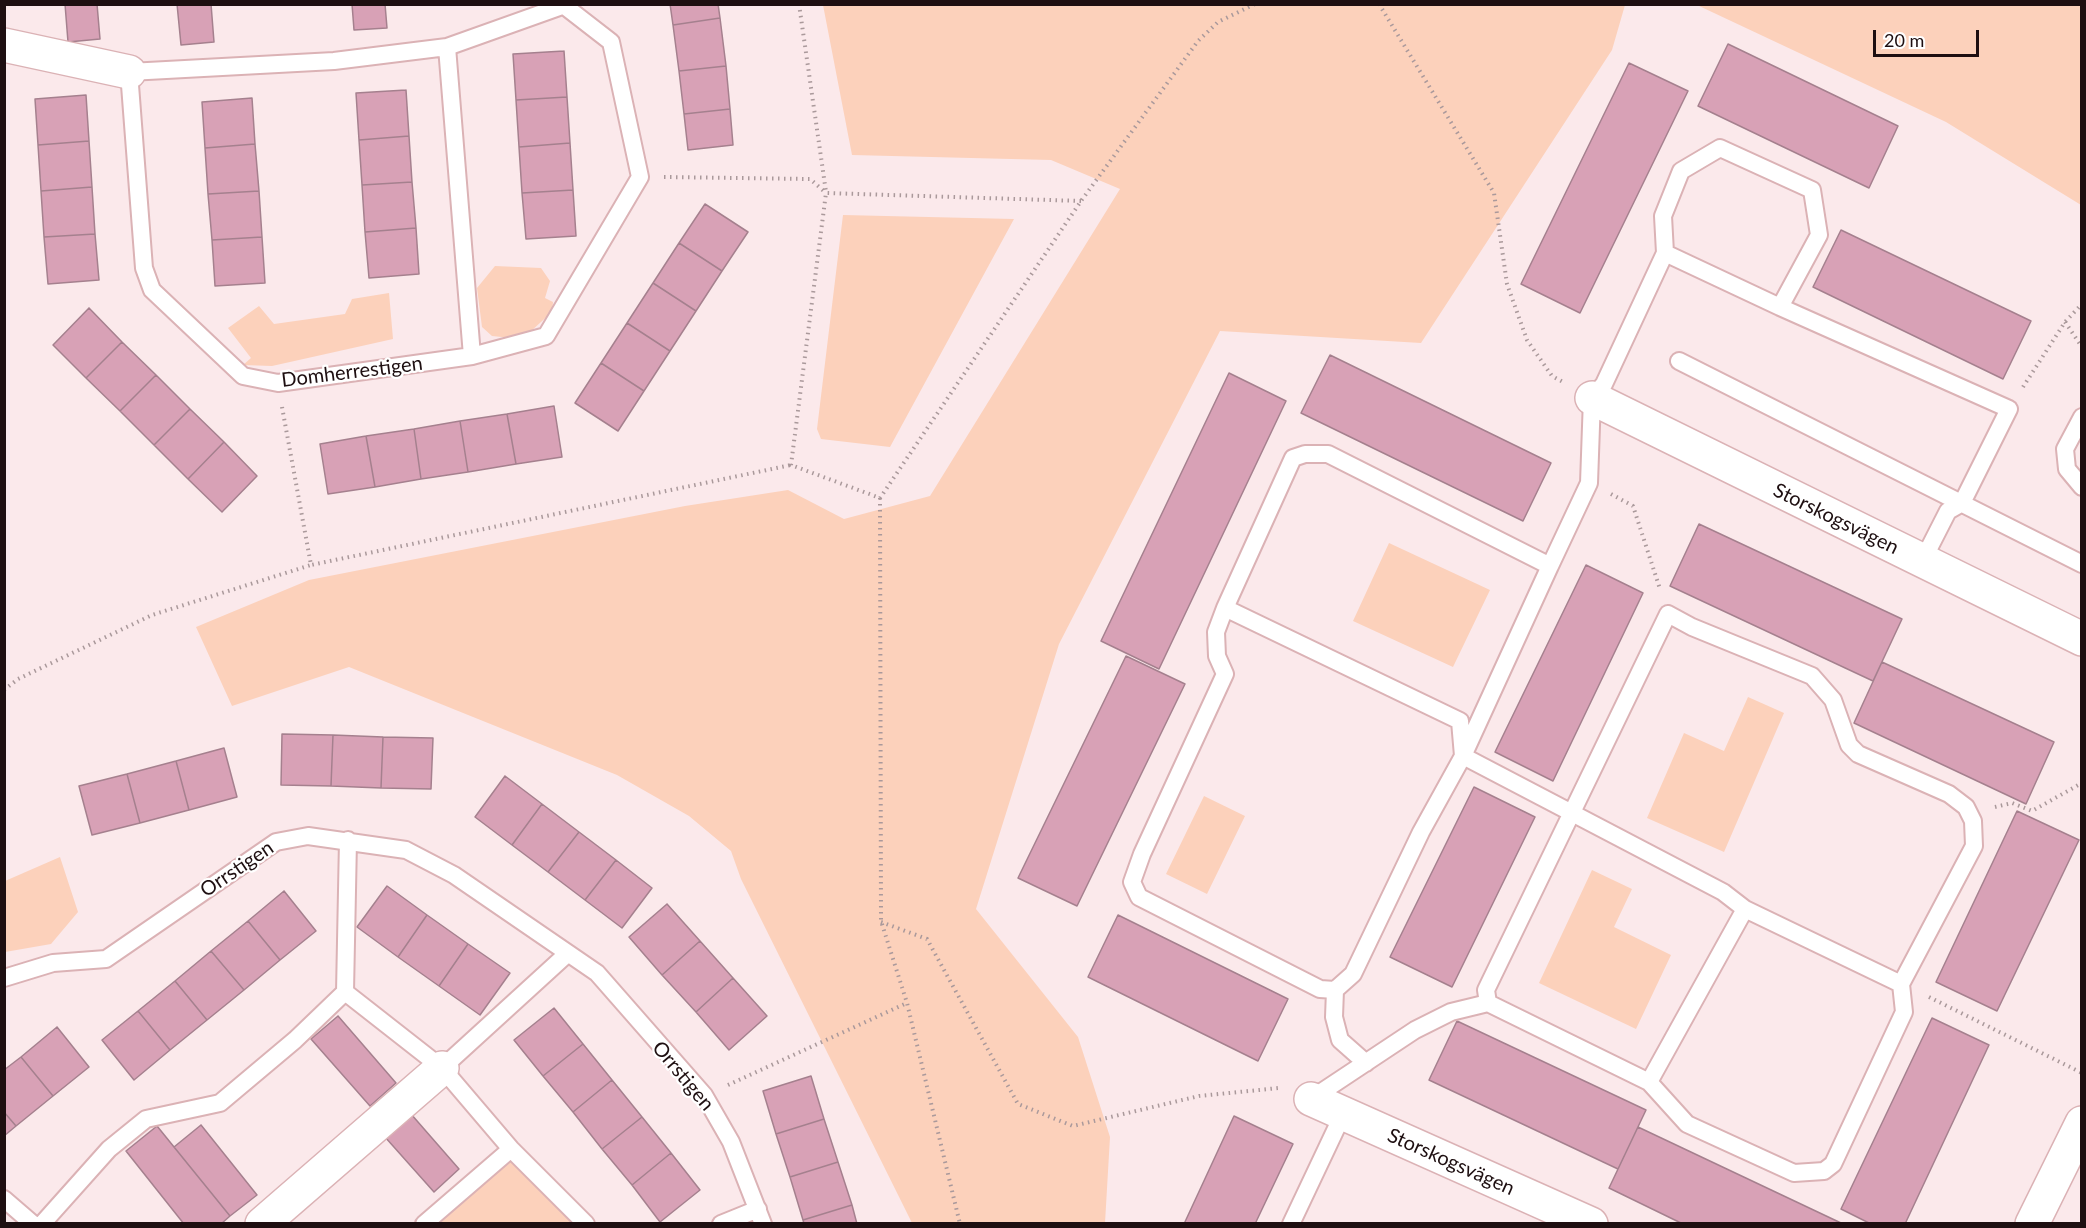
<!DOCTYPE html>
<meta charset="utf-8">
<style>
body{margin:0}
#map{position:relative;width:2086px;height:1228px;overflow:hidden;background:#fbe9eb;font-family:Lato,sans-serif}
canvas{display:block}
.frame{position:absolute;inset:0;border:6px solid #1e0f11;pointer-events:none}
.scale{position:absolute;left:1873px;top:30px;width:106px;height:27px;box-sizing:border-box;border:3px solid #1e0f11;border-top:0;padding-left:8px;font-size:18px;line-height:21px;white-space:nowrap;color:#1e0f11;-webkit-text-stroke:4px #fff;paint-order:stroke}
</style>
<div id="map">
<canvas width="2086" height="1228"></canvas>
<div class="frame"></div>
<div class="scale">20 m</div>
</div>
<script>
const g = document.querySelector('canvas').getContext('2d');
g.lineJoin = 'round';
function paint(path, color) { g.fillStyle = color; g.fill(path, 'evenodd'); }
const shape = rows => new Path2D(rows.map(r => 'M' + r).join(''));
function trace(path, color, width, dash) { g.strokeStyle = color; g.lineWidth = width; g.lineCap = dash ? 'butt' : 'round'; g.setLineDash(dash || []); g.stroke(path); }
function write(font, color, halo, rows, align = 'center') {
  g.font = font + ' Lato,sans-serif'; g.lineWidth = 4.5; g.setLineDash([]); g.textBaseline = 'middle'; g.strokeStyle = halo; g.fillStyle = color; for (const [text, x, y, turn = 0] of rows) {
    g.save(); g.translate(x, y); g.rotate((+turn || 0) * Math.PI / 180); g.textAlign = isNaN(turn) ? turn : align; if (halo) g.strokeText(text, 0, 0); g.fillText(text, 0, 0); g.restore();
  }
}
const green = shape([
 [823,5,1625,5,1612,50,1421,343,1220,331,1059,644,976,909,1078,1037,1110,1137,1105,1223,912,1223,741,879,731,851,689,816,617,775,349,667,232,706,196,627,309,580,685,506,788,490,844,519,930,496,1120,189,1051,160,852,155],
 [1697,5,2081,5,2081,205,1946,122],
 [843,215,1014,219,890,447,821,439,817,429],
 [495,266,541,268,550,281,545,298,553,302,552,312,530,332,512,338,492,336,482,327,477,288],
 [389,293,393,339,272,366,243,365,251,358,228,328,259,306,274,324,345,314,352,299],
 [1389,543,1490,590,1453,667,1353,621],
 [1748,697,1784,713,1724,852,1647,818,1684,733,1724,751],
 [1204,796,1245,816,1207,894,1166,874],
 [60,857,78,912,51,944,5,952,5,881],
 [1592,870,1632,889,1614,927,1671,955,1636,1029,1539,983],
 [511,1149,586,1224,424,1224]
]);
const building = shape([
 [65,4,97,4,100,39,68,42,65,4],
 [177,4,211,4,214,42,181,45,177,4],
 [352,4,385,4,387,28,354,30,352,4],
 [670,4,718,4,720,18,673,25,670,4],
 [720,18,726,66,679,71,673,25,720,18],
 [1728,44,1898,126,1869,188,1698,106,1728,44],
 [564,51,567,97,516,100,513,54,564,51],
 [1629,63,1688,91,1580,313,1521,284,1629,63],
 [726,66,730,109,684,114,679,71,726,66],
 [406,90,409,136,359,140,356,93,406,90],
 [86,95,89,141,38,145,35,99,86,95],
 [567,97,570,143,519,147,516,100,567,97],
 [252,98,255,144,205,148,202,102,252,98],
 [730,109,733,145,688,150,684,114,730,109],
 [409,136,412,182,362,185,359,140,409,136],
 [89,141,92,187,41,191,38,145,89,141],
 [570,143,573,190,522,193,519,147,570,143],
 [255,144,259,191,208,194,205,148,255,144],
 [412,182,416,228,365,232,362,185,412,182],
 [92,187,95,234,44,237,41,191,92,187],
 [573,190,576,236,526,239,522,193,573,190],
 [259,191,262,237,212,240,208,194,259,191],
 [705,204,748,232,722,271,679,243,705,204],
 [416,228,419,274,369,278,365,232,416,228],
 [1841,230,2031,321,2003,379,1813,287,1841,230],
 [95,234,99,280,48,284,44,237,95,234],
 [262,237,265,283,215,286,212,240,262,237],
 [679,243,722,271,696,311,653,283,679,243],
 [653,283,696,311,670,351,627,323,653,283],
 [89,308,122,342,86,378,53,345,89,308],
 [627,323,670,351,644,391,601,363,627,323],
 [122,342,156,375,120,411,86,378,122,342],
 [1330,355,1551,463,1523,521,1301,413,1330,355],
 [601,363,644,391,618,431,575,403,601,363],
 [1229,373,1286,401,1159,669,1101,641,1229,373],
 [156,375,190,409,154,445,120,411,156,375],
 [554,406,562,457,516,464,507,414,554,406],
 [190,409,224,442,188,479,154,445,190,409],
 [507,414,516,464,468,472,460,421,507,414],
 [460,421,468,472,421,479,414,429,460,421],
 [414,429,421,479,375,487,366,436,414,429],
 [366,436,375,487,328,494,320,444,366,436],
 [224,442,257,476,222,512,188,479,224,442],
 [1699,524,1902,619,1873,681,1670,586,1699,524],
 [1586,565,1643,593,1553,781,1495,752,1586,565],
 [1126,656,1185,684,1077,906,1018,878,1126,656],
 [1882,662,2054,742,2026,804,1854,723,1882,662],
 [282,734,333,735,331,786,281,785,282,734],
 [333,735,383,737,381,788,331,786,333,735],
 [383,737,433,738,431,789,381,788,383,737],
 [224,748,237,797,189,810,176,761,224,748],
 [176,761,189,810,140,823,127,774,176,761],
 [127,774,140,823,92,835,79,786,127,774],
 [505,776,542,804,512,845,475,817,505,776],
 [1474,787,1535,817,1452,987,1390,957,1474,787],
 [542,804,579,832,548,872,512,845,542,804],
 [2017,811,2079,840,1997,1011,1936,982,2017,811],
 [579,832,616,860,585,900,548,872,579,832],
 [616,860,652,888,622,928,585,900,616,860],
 [387,886,427,915,398,957,357,927,387,886],
 [284,891,316,931,280,960,248,921,284,891],
 [667,904,700,941,662,975,629,937,667,904],
 [427,915,468,944,439,986,398,957,427,915],
 [1118,915,1288,999,1258,1061,1088,977,1118,915],
 [248,921,280,960,244,990,211,951,248,921],
 [700,941,733,978,696,1012,662,975,700,941],
 [468,944,510,973,480,1015,439,986,468,944],
 [211,951,244,990,207,1020,175,981,211,951],
 [733,978,767,1016,729,1050,696,1012,733,978],
 [175,981,207,1020,170,1050,138,1011,175,981],
 [554,1008,583,1044,543,1076,514,1040,554,1008],
 [138,1011,170,1050,134,1080,102,1040,138,1011],
 [338,1016,396,1083,370,1106,311,1039,338,1016],
 [1932,1018,1989,1045,1905,1224,1871,1224,1841,1209,1932,1018],
 [1457,1021,1646,1110,1618,1169,1429,1080,1457,1021],
 [57,1027,89,1067,53,1096,21,1057,57,1027],
 [583,1044,612,1080,573,1112,543,1076,583,1044],
 [21,1057,53,1096,16,1126,4,1112,4,1070,21,1057],
 [811,1076,824,1119,776,1134,763,1091,811,1076],
 [612,1080,642,1117,602,1149,573,1112,612,1080],
 [4,1112,16,1126,4,1136,4,1112],
 [411,1114,459,1169,434,1192,385,1137,411,1114],
 [1234,1116,1293,1144,1255,1224,1184,1224,1234,1116],
 [642,1117,671,1153,632,1185,602,1149,642,1117],
 [824,1119,838,1162,790,1177,776,1134,824,1119],
 [201,1125,257,1195,230,1216,174,1147,201,1125],
 [157,1126,230,1216,221,1224,184,1224,126,1151,157,1126],
 [1638,1127,1841,1223,1841,1224,1683,1224,1609,1188,1638,1127],
 [671,1153,700,1190,660,1222,632,1185,671,1153],
 [838,1162,852,1205,803,1220,790,1177,838,1162],
 [852,1205,857,1224,804,1224,803,1220,852,1205]
]);
const path = shape([
 [799,4,826,192],
 [1379,4,1494,193,1507,284,1527,340,1552,376,1563,382],
 [664,177,810,179,826,193],
 [1081,201,826,193,791,465,880,498,1081,201,1198,41,1218,22,1255,4],
 [2065,322,2082,347],
 [2023,387,2065,322,2082,304],
 [282,407,311,565,791,465],
 [1611,494,1633,506,1660,589],
 [880,498,881,921,907,1003,960,1224],
 [4,690,18,679,152,615,311,565],
 [1995,807,2012,803,2032,811,2082,783],
 [881,922,927,939,1018,1104,1073,1126,1199,1096,1279,1088],
 [1929,997,2082,1073],
 [728,1085,907,1003]
]);
const lane = shape([
 [562,4,611,42,640,177,546,336,472,356,278,383,243,376,152,290,144,268,129,72,334,61,447,47,562,6],
 [447,47,472,356],
 [1780,307,2009,409,1962,503,1948,511,1922,562],
 [1679,361,2082,564],
 [2082,417,2065,449,2067,469,2082,487],
 [1550,566,1463,756,1460,721,1225,608,1293,458,1305,454,1328,454,1550,566,1589,483,1592,398,1604,384,1665,253,1663,216,1681,171,1720,148,1812,190,1819,235,1780,307,1665,253],
 [1225,608,1216,632,1217,656,1225,674,1142,854,1132,882,1139,897,1320,989,1335,990,1353,974,1421,832,1463,756,1723,892,1745,909,1901,984],
 [1668,614,1692,627,1812,676,1833,700,1849,745,1858,754,1949,794,1966,807,1973,821,1974,846,1901,984,1904,1012,1833,1164,1824,1171,1794,1173,1687,1124,1649,1082,1488,1003,1486,990,1668,614],
 [4,978,53,963,106,959,276,842,308,836,406,850,454,875,597,973,704,1095,731,1142,763,1224],
 [1335,990,1334,1017,1340,1040,1366,1063],
 [345,992,442,1068,511,1149,586,1224],
 [442,1068,567,954],
 [1649,1082,1745,909],
 [1311,1099,1415,1030,1451,1012,1488,1003],
 [4,1199,33,1224],
 [42,1224,109,1149,146,1119,220,1103,295,1040,345,992,348,840],
 [424,1224,511,1149],
 [721,1224,758,1209],
 [1291,1224,1343,1114]
]);
const street = shape([
 [4,45,129,72],
 [1592,398,2082,639],
 [1311,1099,1591,1224],
 [262,1224,442,1068],
 [2032,1224,2082,1123]
]);
const streetNames = [
 ["Domherrestigen",352,372,-7],
 ["Storskogsvägen",1836,519,26],
 ["Orrstigen",237,869,-34],
 ["Orrstigen",683,1076,50],
 ["Storskogsvägen",1451,1162,24]
];
paint(green, '#fcd1bb');
paint(building, '#d8a1b6');
trace(building, '#a5808e', 1.5);
trace(lane, '#dbb2b5', 20);
trace(street, '#dbb2b5', 36);
trace(path, '#aa999b', 4, [1.5, 4.5]);
trace(lane, '#fff', 16);
trace(street, '#fff', 33);
write('20px', '#1e0f11', '#fff', streetNames);
</script>
